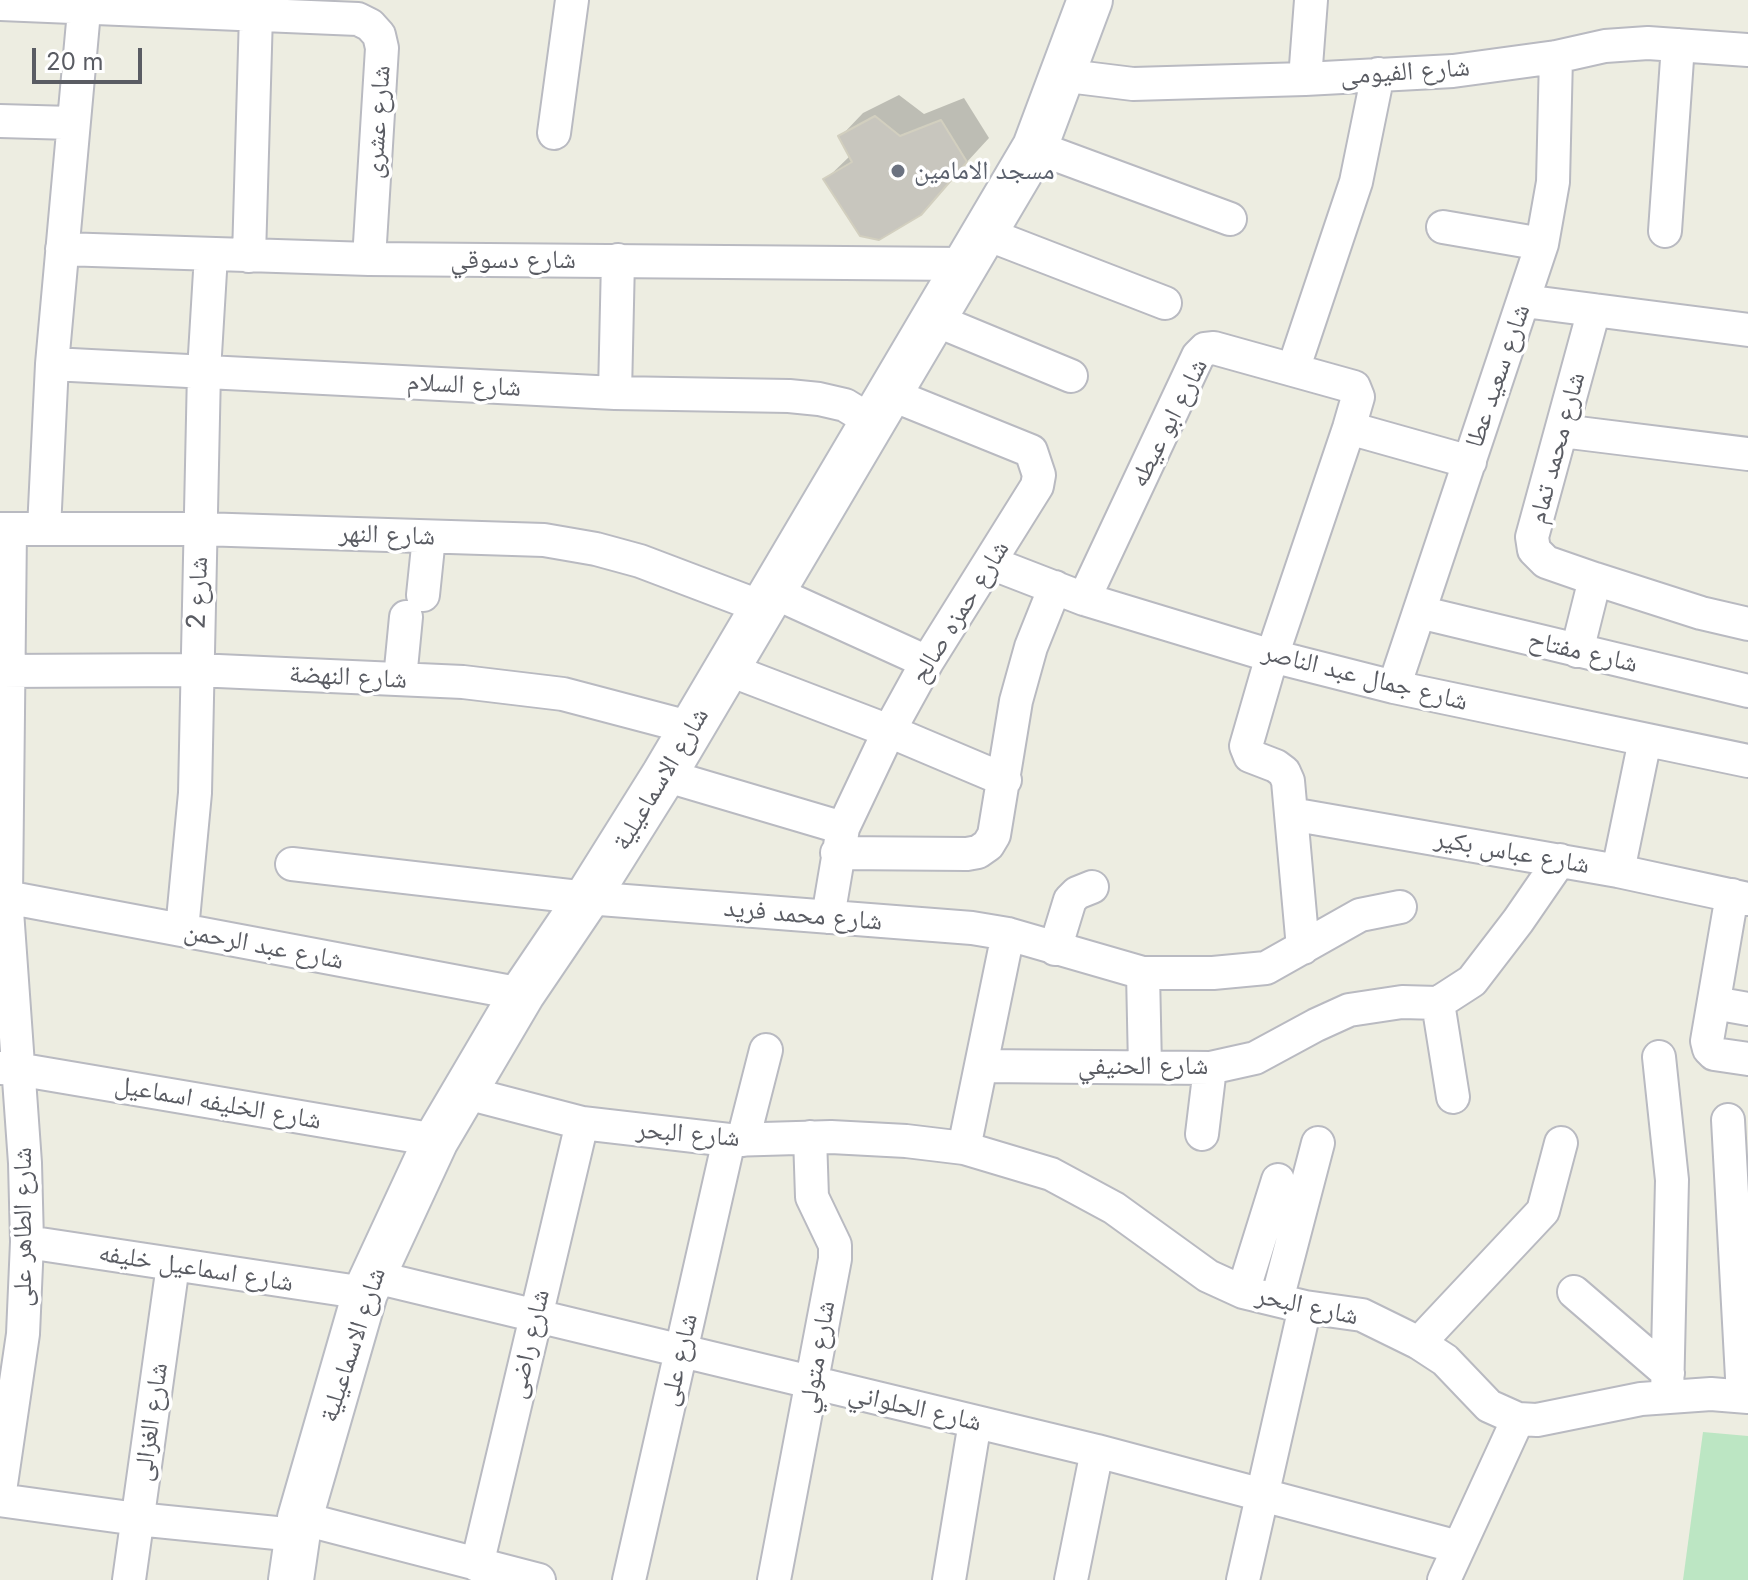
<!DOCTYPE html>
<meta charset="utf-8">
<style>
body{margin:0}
#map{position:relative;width:1748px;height:1580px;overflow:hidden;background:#edede1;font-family:Inter,sans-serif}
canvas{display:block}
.scale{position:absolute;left:32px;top:48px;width:110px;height:36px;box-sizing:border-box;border:4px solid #5a5c63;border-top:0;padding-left:10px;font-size:24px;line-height:28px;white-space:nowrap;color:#5a5c63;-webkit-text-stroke:6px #fff;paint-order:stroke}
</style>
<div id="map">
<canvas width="1748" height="1580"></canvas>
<div class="scale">20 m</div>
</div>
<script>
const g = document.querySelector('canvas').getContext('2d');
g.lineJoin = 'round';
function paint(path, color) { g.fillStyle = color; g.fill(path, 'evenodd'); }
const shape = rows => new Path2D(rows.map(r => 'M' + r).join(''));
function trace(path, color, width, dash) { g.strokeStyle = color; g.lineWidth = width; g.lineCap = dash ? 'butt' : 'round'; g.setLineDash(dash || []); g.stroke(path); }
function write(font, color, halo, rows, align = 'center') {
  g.font = font + ' Inter,"Noto Naskh Arabic",sans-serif'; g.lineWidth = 7; g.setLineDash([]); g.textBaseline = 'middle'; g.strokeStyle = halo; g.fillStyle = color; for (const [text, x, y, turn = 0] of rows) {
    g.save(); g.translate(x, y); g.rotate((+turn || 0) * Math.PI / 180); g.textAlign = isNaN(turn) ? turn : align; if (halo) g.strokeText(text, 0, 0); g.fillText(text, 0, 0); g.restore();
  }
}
const green = shape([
 [1703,1432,1748,1436,1748,1580,1683,1580]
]);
const shadow = shape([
 [899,95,924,114,964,98,989,138,920,213,825,180,851,155,841,136,863,113]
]);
const building = shape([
 [875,116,900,136,941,120,967,162,921,215,879,240,860,236,823,179,852,162,838,136,875,116]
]);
const street = shape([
 [0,4,358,19,370,25,379,35,382,48,369,259],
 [1060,75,1133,84,1305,79,1453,71,1556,57,1605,46,1648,43,1748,50],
 [1305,79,1311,0],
 [0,121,72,123],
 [554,133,572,0],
 [1035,147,1230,219],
 [1443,227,1542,244],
 [1665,231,1678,45],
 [984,233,1165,303],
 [62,249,369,259,964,264],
 [249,256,256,14],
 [1524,301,1748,330],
 [1594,310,1532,537,1534,550,1546,562,1595,579,1701,613,1748,624],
 [933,319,1071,376],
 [52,364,615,393,789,396,819,399,845,405,871,421],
 [1293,370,1356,182,1378,74],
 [615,393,618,260],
 [1349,428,1470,462],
 [1562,431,1748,454],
 [0,529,200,529,544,540,596,549,640,561,764,608],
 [44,529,52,364,85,0],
 [991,563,1084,599,1272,656,1394,687,1748,761],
 [773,592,927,662],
 [423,595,429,537],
 [1084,599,1198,356,1205,349,1214,348,1354,387,1358,397,1349,428,1272,656,1246,746,1250,756,1276,766,1284,772,1288,781,1303,948],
 [1419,612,1748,691],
 [1577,651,1595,579],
 [727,669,889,731,1005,780],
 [0,671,196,670,463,682,563,694,692,728],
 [400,679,406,617],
 [1394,687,1542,244,1553,182,1556,57],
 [664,775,843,828],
 [1291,814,1618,871,1748,899],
 [837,853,967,854,978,852,988,845,994,835,1016,701,1031,647,1055,587],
 [292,864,587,898,972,928,1008,934,1143,973,1213,973,1266,968,1360,915,1400,907],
 [1618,871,1645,740],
 [1732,895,1707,1041,1709,1049,1714,1054,1748,1059],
 [6,897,522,994],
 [828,917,843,828,889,731,927,662,1037,486,1039,475,1031,451,890,394],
 [182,930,195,793,204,371,211,255],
 [1055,949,1070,900,1077,893,1092,887],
 [1143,973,1145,1067],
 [1438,1003,1453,1097],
 [1714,1003,1748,1009],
 [1659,1057,1672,1180,1667,1397],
 [981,1066,1210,1068,1255,1058,1316,1025,1349,1010,1402,1002,1438,1003,1472,981,1518,921,1560,860],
 [0,1068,17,1069,436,1140],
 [463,1092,582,1123,729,1140,831,1137,906,1141,964,1148,1051,1174,1114,1208,1208,1276,1243,1292,1305,1307,1362,1315,1419,1343,1445,1360,1489,1406,1518,1419,1537,1420,1641,1399,1711,1394,1748,1397],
 [1728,1120,1743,1396],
 [1202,1134,1210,1068],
 [743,1140,766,1050],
 [964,1148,1008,934],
 [27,1242,365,1293],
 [371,1276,1097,1451,1458,1547],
 [1243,1292,1278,1180],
 [1574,1292,1668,1373],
 [1277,1300,1318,1143],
 [1419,1343,1543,1211,1561,1143],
 [0,1491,23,1334,27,1242,25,1163,6,897,10,529],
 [0,1500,137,1519,296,1535],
 [300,1518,539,1580],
 [477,1565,582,1123],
 [129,1580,173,1265],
 [629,1580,729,1140],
 [774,1580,835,1259,835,1245,812,1197,810,1137],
 [949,1580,975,1422],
 [1071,1580,1097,1451],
 [1243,1580,1305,1307],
 [1444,1580,1518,1419]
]);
const secondary = shape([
 [291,1580,300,1518,365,1293,436,1140,522,994,587,898,664,775,1035,147,1090,0]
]);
const markers = [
 [898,171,8,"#6b7280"]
];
const streetNames = [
 ["شارع الفيومى",1405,72,-4],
 ["شارع عشرى",378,122,-86],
 ["شارع دسوقي",513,260],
 ["شارع سعيد عطا",1498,376,-71],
 ["شارع السلام",464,385,3],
 ["شارع ابو عيطه",1169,423,-63],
 ["شارع محمد تمام",1557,448,-75],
 ["شارع النهر",387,535,2],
 ["شارع 2",198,593,-88],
 ["شارع حمزه صالح",960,612,-58],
 ["شارع مفتاح",1583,652,13],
 ["شارع النهضة",348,677,3],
 ["شارع جمال عبد الناصر",1365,677,14],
 ["شارع الاسماعيلية",661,779,-59],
 ["شارع عباس بكير",1512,852,10],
 ["شارع محمد فريد",803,915,5],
 ["شارع عبد الرحمن",264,946,11],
 ["شارع الحنيفي",1143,1066],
 ["شارع الخليفه اسماعيل",218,1103,10],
 ["شارع البحر",688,1134,5],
 ["شارع الطاهر على",23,1227,-90],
 ["شارع اسماعيل خليفه",196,1268,9],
 ["شارع البحر",1307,1306,12],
 ["شارع راضى",529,1344,-77],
 ["شارع الاسماعيلية",353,1345,-72],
 ["شارع متولي",817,1357,-80],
 ["شارع على",679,1360,-77],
 ["شارع الحلواني",915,1408,13],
 ["شارع الغزالى",151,1422,-82]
];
const worshipNames = [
 ["مسجد الامامين",914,171]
];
paint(green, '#bce6c3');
paint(shadow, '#0003');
paint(building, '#c8c6be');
trace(building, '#d2cfbf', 2);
trace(street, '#b9bac1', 36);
trace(secondary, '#babcc3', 48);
trace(street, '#fff', 32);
trace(secondary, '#fff', 44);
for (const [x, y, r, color] of markers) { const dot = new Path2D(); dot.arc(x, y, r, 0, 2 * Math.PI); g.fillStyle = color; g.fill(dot); trace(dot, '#fff', 3); }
write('26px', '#5a5c63', '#fff', streetNames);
write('26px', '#5b616d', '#fff', worshipNames, 'left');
</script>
